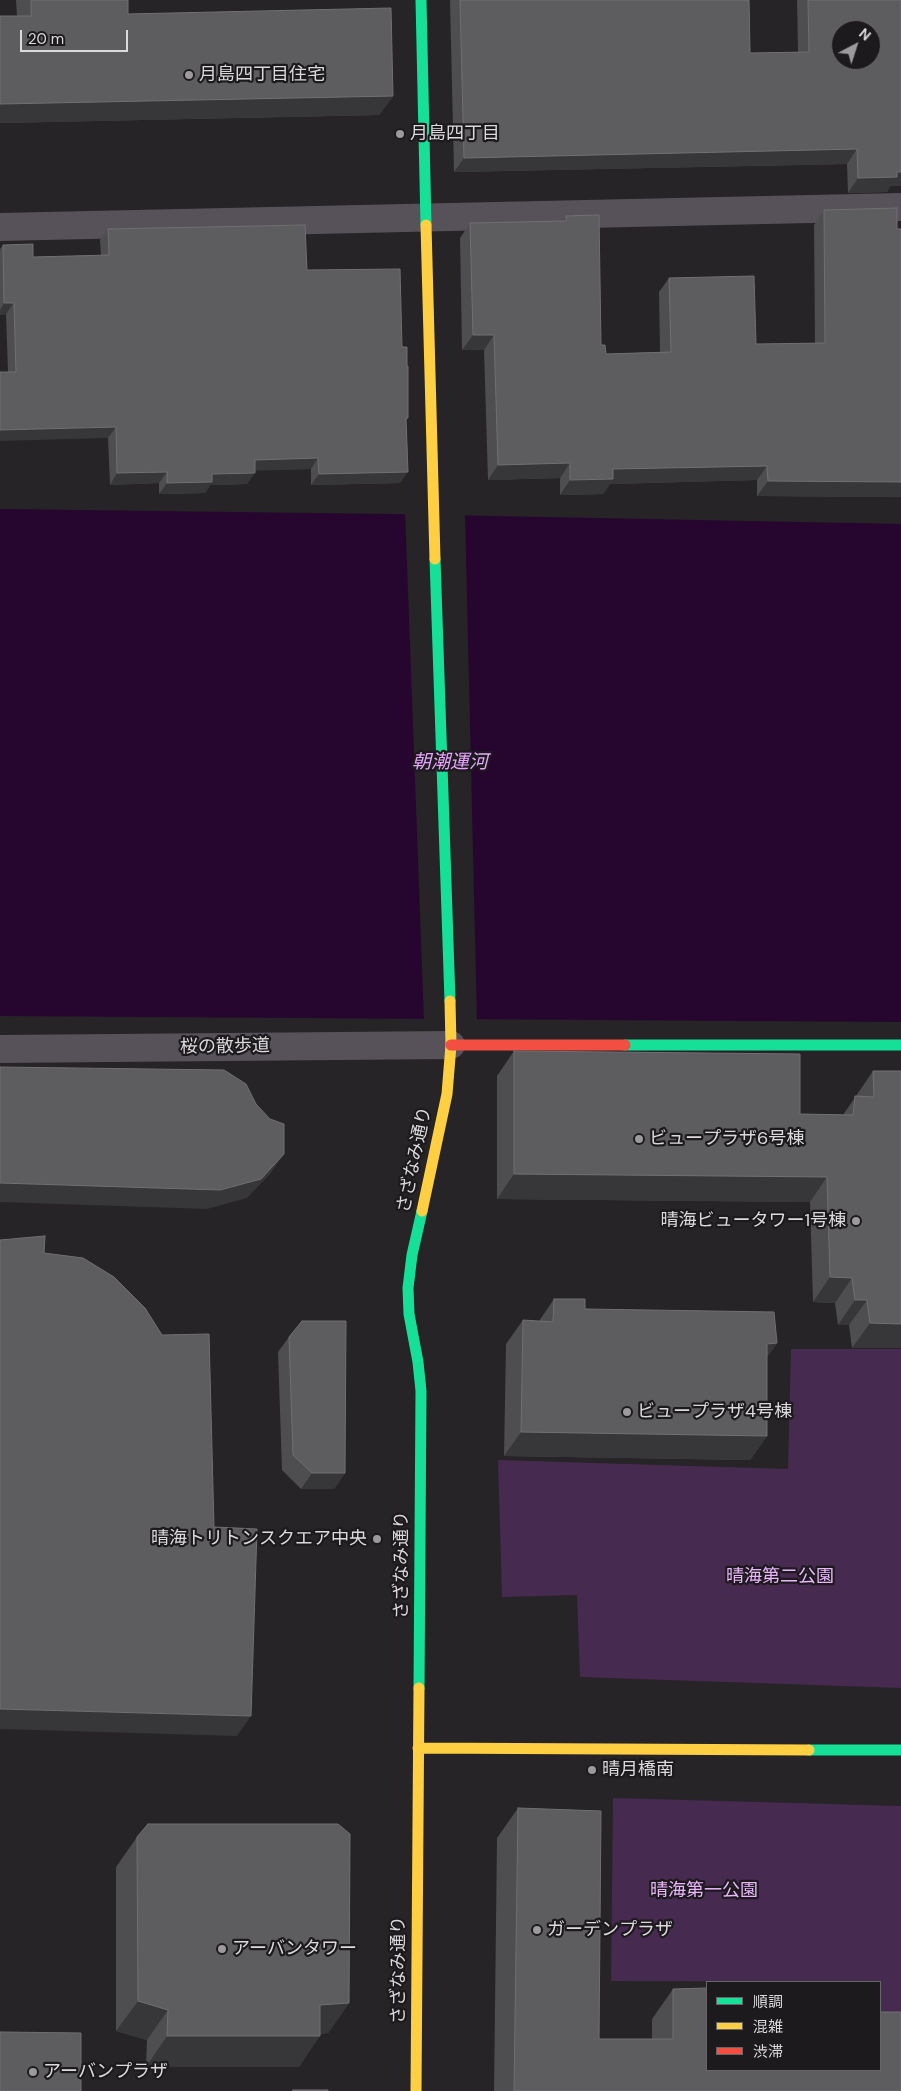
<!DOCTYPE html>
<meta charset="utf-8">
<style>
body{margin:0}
#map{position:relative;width:901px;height:2091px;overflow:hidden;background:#262427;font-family:"DM Sans","Noto Sans JP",sans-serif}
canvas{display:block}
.legend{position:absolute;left:706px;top:1981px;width:175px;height:90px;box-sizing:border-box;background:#1d1a1e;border:1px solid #69666a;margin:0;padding:6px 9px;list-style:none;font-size:15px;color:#dbd9dc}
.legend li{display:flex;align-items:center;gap:10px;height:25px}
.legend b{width:25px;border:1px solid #69666a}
.north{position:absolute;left:831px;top:20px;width:50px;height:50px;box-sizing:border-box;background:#1d1a1e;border:1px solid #69666a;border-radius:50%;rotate:40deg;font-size:14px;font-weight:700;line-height:20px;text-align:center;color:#dbd9dc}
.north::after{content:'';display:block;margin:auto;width:18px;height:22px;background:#9c9a9d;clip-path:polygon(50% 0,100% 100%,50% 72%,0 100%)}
.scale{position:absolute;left:20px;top:30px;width:108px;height:22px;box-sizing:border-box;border:2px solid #dbd9dc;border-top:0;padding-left:6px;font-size:15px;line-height:18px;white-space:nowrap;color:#dbd9dc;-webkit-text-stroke:4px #1d1a1e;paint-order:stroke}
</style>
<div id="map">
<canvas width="901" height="2091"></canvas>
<ul class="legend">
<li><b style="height:6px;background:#16e098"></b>順調</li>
<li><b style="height:6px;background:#ffcf43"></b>混雑</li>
<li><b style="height:6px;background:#f24e42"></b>渋滞</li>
</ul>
<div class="north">N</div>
<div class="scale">20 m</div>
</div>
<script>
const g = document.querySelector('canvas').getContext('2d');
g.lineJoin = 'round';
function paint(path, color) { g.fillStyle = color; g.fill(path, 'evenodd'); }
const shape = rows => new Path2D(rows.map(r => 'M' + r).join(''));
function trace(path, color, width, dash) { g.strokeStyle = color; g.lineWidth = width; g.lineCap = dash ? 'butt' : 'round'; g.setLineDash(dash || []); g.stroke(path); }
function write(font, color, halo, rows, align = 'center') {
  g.font = font + ' "DM Sans","Noto Sans JP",sans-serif'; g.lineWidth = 4.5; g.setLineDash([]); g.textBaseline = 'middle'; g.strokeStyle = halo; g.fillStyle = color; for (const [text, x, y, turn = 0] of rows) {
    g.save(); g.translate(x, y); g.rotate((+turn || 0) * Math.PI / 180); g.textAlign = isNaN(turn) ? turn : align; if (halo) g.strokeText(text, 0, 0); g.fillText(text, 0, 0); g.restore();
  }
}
const green = shape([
 [791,1349,901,1349,901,1688,580,1677,577,1595,502,1597,498,1460,788,1469],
 [613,1798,901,1806,901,2027,880,2027,880,1982,611,1981]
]);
const water = shape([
 [0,509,391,514,901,524,901,1022,0,1016]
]);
const pier = shape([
 [405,511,465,513,477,1022,424,1021]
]);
const street = shape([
 [0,227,901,207],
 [0,1049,451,1045]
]);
const fast = shape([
 [421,0,426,225],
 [435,559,450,1001],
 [625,1045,901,1045],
 [419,1688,421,1391,418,1362,409,1314,408,1288,412,1255,422,1211],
 [809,1750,901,1750]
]);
const slow = shape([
 [426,225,435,559],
 [422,1211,447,1094,451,1045,450,1001],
 [418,1748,809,1750],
 [416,2091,419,1688]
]);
const jam = shape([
 [451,1045,625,1045]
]);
const wall = shape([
 [16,0,128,0,128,14,393,96,379,115,0,123,0,16,17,16],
 [450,0,749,0,750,53,798,52,797,0,901,0,901,186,890,186,887,192,848,193,847,164,454,172],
 [824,210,897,229,901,497,757,496,757,480,610,484,603,494,560,495,560,478,488,480,484,350,462,350,460,238,470,223,562,221,566,216,601,345,606,354,660,352,659,292,669,278,756,344,815,344,814,225],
 [108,229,307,270,402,347,408,418,406,420,400,483,311,485,311,469,255,470,247,484,210,485,205,493,159,494,159,483,110,485,108,438,8,372,6,314,0,315,0,249,3,245,33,257,101,256,100,240],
 [514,1051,800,1114,843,1115,873,1071,901,1071,901,1348,852,1348,849,1325,838,1325,835,1303,813,1302,810,1202,497,1199,497,1076],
 [554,1299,585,1309,777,1343,767,1357,767,1436,750,1460,504,1456,506,1344,523,1320,539,1321],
 [289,1337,345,1473,334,1489,301,1489,282,1470,278,1352],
 [518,1808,599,2039,652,2039,652,2019,673,1989,707,2070,901,2091,494,2091,497,1838],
 [137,1837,349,2003,328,2033,320,2034,299,2067,146,2067,147,2040,116,2031,116,1867]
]);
const shadedWall = shape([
 [393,96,379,115,0,123,0,104],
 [857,149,847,164,454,172,464,158],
 [897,172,901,172,901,186,890,186,887,192,848,193,858,178],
 [4,303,14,303,6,314,0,315,0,310],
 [473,335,494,335,484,350,462,350],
 [116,427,108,438,0,441,0,430],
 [318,458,311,469,247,471,255,460],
 [570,463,560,478,488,480,498,465],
 [767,466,757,480,610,484,603,494,560,495,570,480,613,469],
 [167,472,159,483,110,485,117,473],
 [408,472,400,483,311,485,319,474],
 [255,473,247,484,210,485,205,493,159,494,167,483,212,474],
 [768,481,901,482,901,497,757,496],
 [284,1154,270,1174,247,1198,207,1209,0,1202,0,1183],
 [514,1174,827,1177,810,1202,497,1199],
 [830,1277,852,1278,835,1303,813,1302],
 [855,1300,867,1300,849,1325,838,1325],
 [870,1323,901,1324,901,1348,852,1348],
 [777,1343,760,1368,767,1344],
 [521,1432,767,1436,750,1460,504,1456],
 [312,1473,345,1473,334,1489,301,1489],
 [0,1709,251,1716,237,1736,0,1729],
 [138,2001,168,2010,147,2040,116,2031],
 [349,2003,328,2033,299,2035,320,2005],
 [167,2036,320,2036,299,2067,146,2067]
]);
const building = shape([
 [31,0,128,0,128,14,391,8,393,96,0,104,0,16,31,16,31,0],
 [460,0,749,0,750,53,809,52,808,0,901,0,901,172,897,172,897,177,858,178,857,149,464,158,460,0],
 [841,30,871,30,871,60,841,60,841,30],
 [897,208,897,229,901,229,901,482,768,481,767,466,613,469,613,479,570,480,570,463,498,465,494,335,473,335,470,223,566,221,566,216,599,215,601,345,605,345,606,354,671,352,669,278,754,276,756,344,825,343,824,210,897,208],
 [305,225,307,270,400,269,402,347,407,347,407,366,408,366,408,418,406,418,408,472,319,474,318,458,255,460,255,473,212,474,212,482,167,483,167,472,117,473,116,427,0,430,0,372,16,372,14,303,4,303,3,245,33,244,33,257,109,255,108,229,305,225],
 [514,1051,800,1054,800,1114,853,1115,855,1096,874,1097,873,1071,901,1071,901,1324,870,1323,867,1300,855,1300,852,1278,830,1277,827,1177,514,1174,514,1051],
 [0,1067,224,1070,246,1084,256,1104,270,1119,284,1124,284,1154,261,1179,220,1190,0,1183,0,1067],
 [45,1236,44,1253,83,1258,114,1277,145,1308,162,1335,209,1334,214,1527,257,1529,251,1716,0,1709,0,1240,45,1236],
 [554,1299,585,1299,585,1309,774,1312,777,1343,767,1344,767,1436,521,1432,523,1320,553,1322,554,1299],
 [302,1321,346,1321,345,1473,312,1473,293,1455,289,1337,302,1321],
 [518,1808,601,1811,599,2039,673,2039,673,1989,707,1988,707,2070,880,2070,880,2012,901,2012,901,2091,514,2091,518,1808],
 [148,1824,338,1824,350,1834,349,2003,320,2005,320,2036,167,2036,168,2010,138,2001,137,1837,148,1824],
 [0,2032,81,2033,81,2091,0,2091,0,2032],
 [293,2090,328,2090,328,2091,293,2091,293,2090]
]);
const markers = [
 [189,75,5,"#9c9a9d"],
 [400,134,5,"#9c9a9d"],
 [639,1139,5,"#9c9a9d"],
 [856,1221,5,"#9c9a9d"],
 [627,1412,5,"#9c9a9d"],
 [377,1539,5,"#9c9a9d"],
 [592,1770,5,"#9c9a9d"],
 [537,1930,5,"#9c9a9d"],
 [222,1949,5,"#9c9a9d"],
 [33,2072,5,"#9c9a9d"]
];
const poiNames = [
 ["月島四丁目住宅",199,75],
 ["月島四丁目",410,134],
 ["ビュープラザ6号棟",649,1139],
 ["晴海ビュータワー1号棟",846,1221,"right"],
 ["ビュープラザ4号棟",637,1412],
 ["晴海トリトンスクエア中央",367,1539,"right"],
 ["晴月橋南",602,1770],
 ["ガーデンプラザ",547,1930],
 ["アーバンタワー",232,1949],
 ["アーバンプラザ",43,2072]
];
const streetNames = [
 ["桜の散歩道",225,1047,-1],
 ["さざなみ通り",415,1160,-78],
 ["さざなみ通り",402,1565,-90],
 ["さざなみ通り",399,1970,-90]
];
const parkNames = [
 ["晴海第二公園",780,1577],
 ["晴海第一公園",704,1891]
];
const waterNames = [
 ["朝潮運河",450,763]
];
paint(green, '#462a50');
paint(water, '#26062f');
paint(pier, '#262427');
trace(street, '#57515a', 28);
trace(fast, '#16e098', 11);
trace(slow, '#ffcf43', 11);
trace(jam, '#f24e42', 11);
paint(wall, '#4e4d4f');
paint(shadedWall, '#373638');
paint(building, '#5d5c5e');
trace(building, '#716f72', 1);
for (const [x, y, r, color] of markers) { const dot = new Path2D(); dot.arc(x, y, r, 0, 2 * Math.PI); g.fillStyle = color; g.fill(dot); trace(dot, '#1d1a1e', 2); }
write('18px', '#dbd9dc', '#1d1a1e', poiNames, 'left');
write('18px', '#dbd9dc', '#1d1a1e', streetNames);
write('18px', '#ebb6fe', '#1d1a1e', parkNames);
write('italic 19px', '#e6a4fd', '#1d1a1e', waterNames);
</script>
